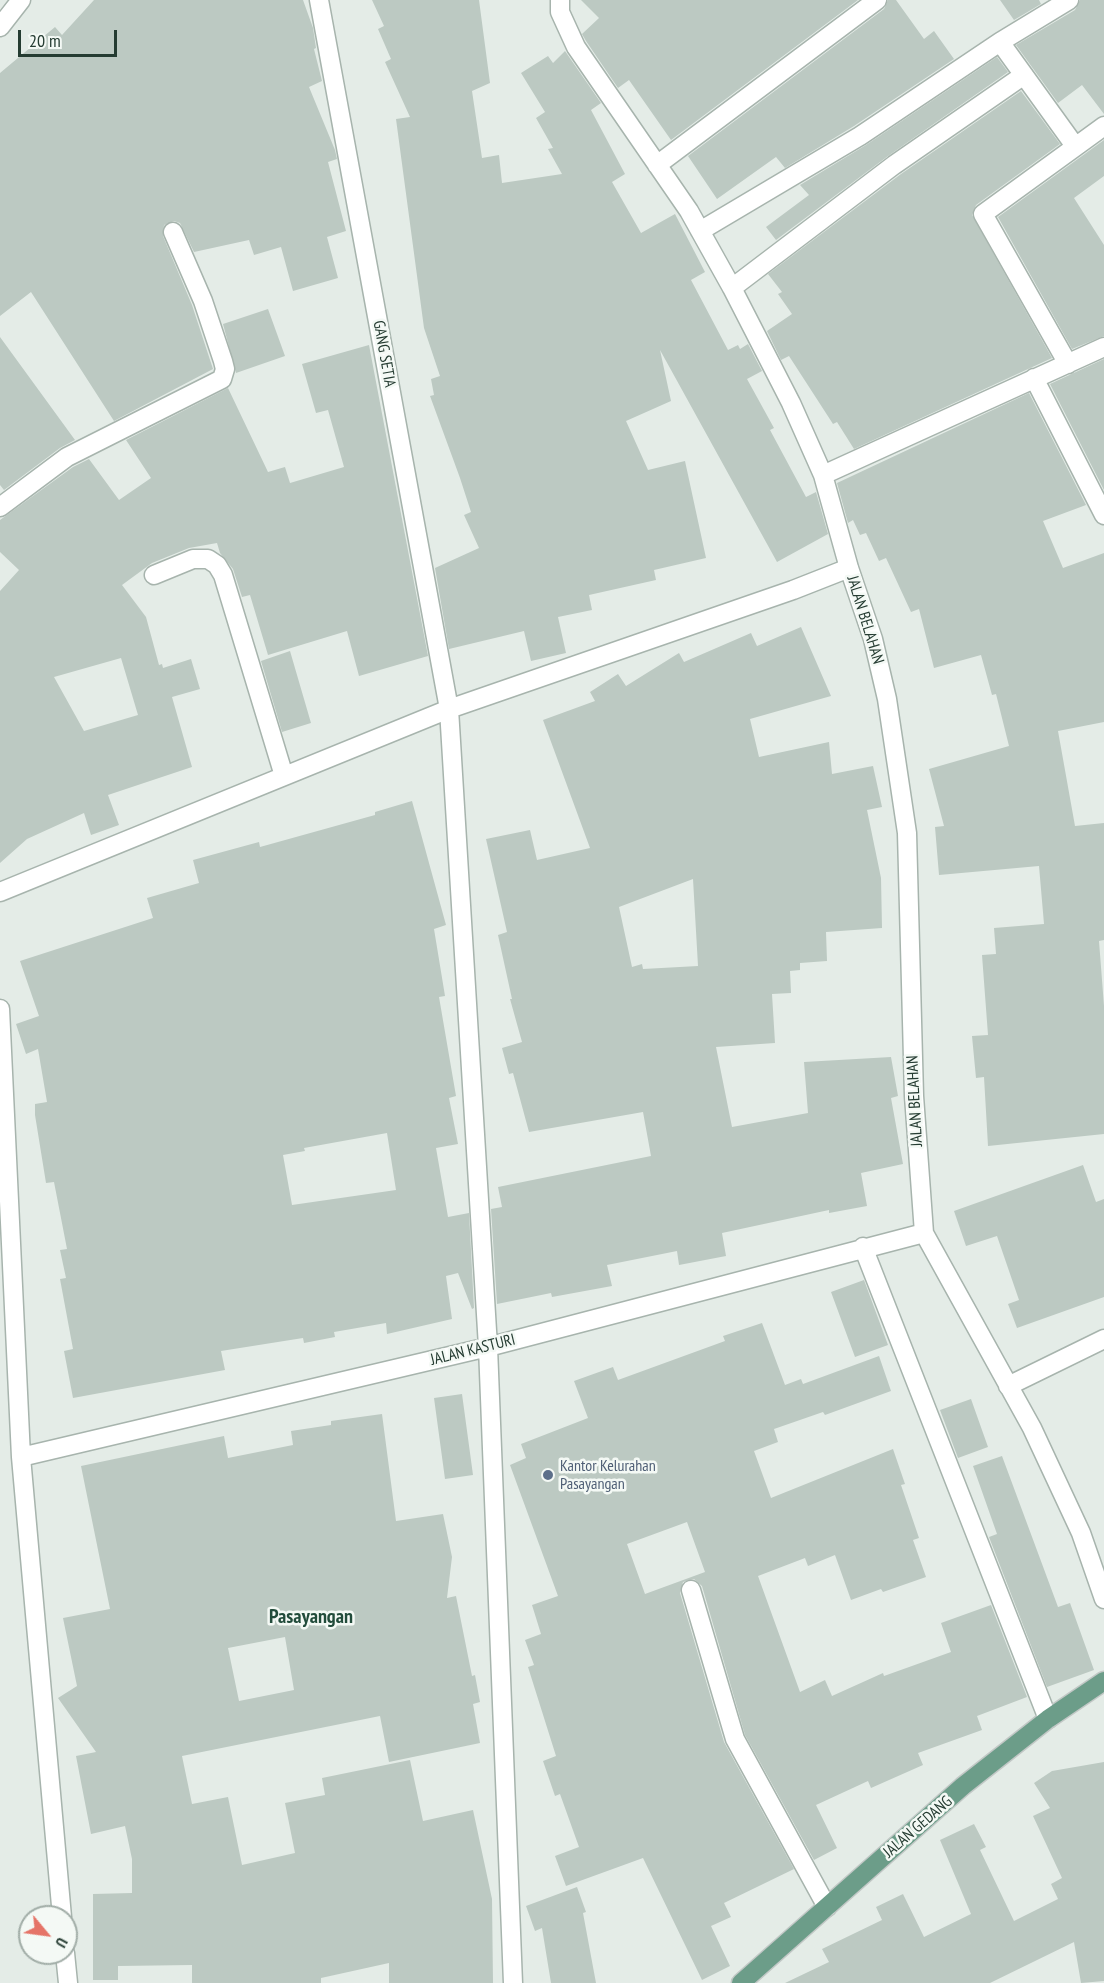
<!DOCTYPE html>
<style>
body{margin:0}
#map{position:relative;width:1104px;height:1983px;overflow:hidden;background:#e4ece7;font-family:"PT Sans Narrow",sans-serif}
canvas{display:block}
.north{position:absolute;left:18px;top:1905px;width:60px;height:60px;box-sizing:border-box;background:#f4f9f5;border:2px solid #a1ada7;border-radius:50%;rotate:119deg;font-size:16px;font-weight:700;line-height:24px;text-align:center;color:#253c32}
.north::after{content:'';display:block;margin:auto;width:21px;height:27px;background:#e57468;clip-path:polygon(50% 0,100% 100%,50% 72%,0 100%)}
.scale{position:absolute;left:18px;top:30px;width:99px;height:27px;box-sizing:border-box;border:3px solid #253c32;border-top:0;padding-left:8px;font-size:18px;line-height:21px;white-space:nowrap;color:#253c32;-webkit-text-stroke:4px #f4f9f5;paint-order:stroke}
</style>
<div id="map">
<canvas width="1104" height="1983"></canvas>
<div class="north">U</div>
<div class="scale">20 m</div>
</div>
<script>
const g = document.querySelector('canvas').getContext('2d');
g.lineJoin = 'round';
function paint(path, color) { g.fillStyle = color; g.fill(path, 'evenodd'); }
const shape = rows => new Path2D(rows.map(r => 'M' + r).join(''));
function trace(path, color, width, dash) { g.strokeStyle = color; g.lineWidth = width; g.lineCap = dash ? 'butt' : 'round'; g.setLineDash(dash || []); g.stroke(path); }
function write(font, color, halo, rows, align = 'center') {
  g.font = font + ' "PT Sans Narrow",sans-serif'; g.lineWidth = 5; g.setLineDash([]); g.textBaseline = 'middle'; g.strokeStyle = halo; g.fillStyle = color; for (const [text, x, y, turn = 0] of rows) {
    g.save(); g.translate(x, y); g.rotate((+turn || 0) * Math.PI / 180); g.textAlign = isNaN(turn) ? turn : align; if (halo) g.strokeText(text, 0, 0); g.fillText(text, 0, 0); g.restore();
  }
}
const building = shape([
 [94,0,303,0,313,28,316,48,314,49,322,81,309,87,335,150,337,159,328,162,346,231,327,237,338,278,293,291,281,247,254,255,249,240,194,252,180,223,174,221,164,225,163,236,192,305,213,369,114,421,31,292,0,316,0,73,55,27,62,35],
 [372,0,479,0,490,83,472,91,482,158,499,155,502,183,562,174,548,149,553,148,536,118,545,112,521,73,548,56,553,63,565,51,601,103,591,110,625,174,612,182,641,233,675,214,705,272,691,280,728,350,738,345,740,349,748,344,762,371,747,379,774,428,770,430,806,497,816,492,828,534,777,562,660,350,671,401,626,421,648,470,685,461,706,558,654,570,656,580,589,595,592,610,558,617,566,653,531,661,524,631,449,649,435,568,479,548,464,515,471,512,460,478,430,396,434,395,431,379,440,376,424,328,396,119,410,117,385,62,391,59,378,29,384,26],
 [581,0,858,0,671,140,629,80,618,88,586,41,582,34,599,18],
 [888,0,896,0,924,39,934,31,954,59,854,126,785,168,776,157,717,199,688,156,884,9],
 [1000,0,1039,0,1041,4,1014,20],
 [1080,0,1104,0,1104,114,1082,85,1058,103,1016,45,1075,10],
 [997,57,1008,72,888,156,776,240,766,227,809,195,800,185,866,145],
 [1021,91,1060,144,976,205,972,215,1052,358,854,449,837,422,833,424,789,356,781,360,767,331,792,314,778,294,782,292,768,274,901,174],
 [1104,140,1104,176,1074,198,1104,245,1104,336,1072,349,998,217],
 [268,309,285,356,236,373,223,324],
 [0,337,75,440,60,448,4,490,0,485],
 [369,345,428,656,359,676,347,631,268,655,250,595,242,597,233,569,220,553,217,543,189,548,152,563,122,585,146,617,159,665,162,664,163,668,191,659,200,689,172,697,192,767,108,795,119,825,91,835,84,813,27,839,0,863,0,591,19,570,0,552,0,520,73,467,89,459,119,500,151,478,126,440,228,388,268,472,285,467,290,483,344,467,328,410,316,413,302,364],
 [121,658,138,715,84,731,54,677],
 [1104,359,1104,490,1050,384],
 [1029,393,1086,505,1043,521,1063,568,1104,553,1104,722,1058,731,1075,826,1104,823,1104,940,1099,941,1104,1006,1104,1134,988,1146,984,1077,976,1078,972,1036,988,1035,982,955,996,954,994,928,1044,924,1039,866,939,875,935,827,944,826,929,769,1009,746,996,694,992,695,981,655,934,668,919,609,911,612,886,558,879,561,866,533,860,535,853,520,848,523,837,483],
 [801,627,831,696,750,719,759,757,829,742,832,774,873,766,882,807,867,810,881,878,882,928,826,932,827,961,800,963,800,970,790,971,791,993,772,994,775,1043,716,1047,732,1127,808,1113,804,1062,891,1057,898,1096,891,1098,903,1164,861,1173,867,1206,829,1213,829,1210,722,1233,726,1256,679,1265,677,1251,607,1265,612,1286,552,1297,551,1293,497,1304,491,1209,502,1207,498,1187,651,1156,643,1112,529,1132,513,1073,509,1074,502,1048,522,1042,510,999,512,999,498,935,507,932,486,839,530,830,537,860,590,848,543,720,595,701,590,692,618,674,626,686,679,653,684,662,751,633,757,646],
 [693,879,698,966,643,969,642,964,632,967,619,907],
 [290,651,311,723,282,732,261,661],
 [412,801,446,925,434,929,445,996,439,997,456,1096,449,1098,458,1144,436,1148,448,1217,469,1213,474,1308,472,1309,458,1273,446,1276,452,1319,387,1334,386,1323,334,1332,335,1337,304,1343,303,1338,221,1351,225,1370,73,1398,64,1351,73,1349,60,1279,66,1278,60,1250,67,1249,54,1182,46,1183,35,1115,35,1104,47,1102,38,1049,26,1054,16,1024,39,1016,20,961,153,918,147,898,199,883,193,860,259,842,260,847,375,815,375,812],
 [387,1133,396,1190,292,1205,283,1155,305,1151,304,1148],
 [1083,1165,1096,1202,1104,1199,1104,1297,1017,1328,1008,1304,1019,1300,997,1236,966,1246,954,1211],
 [864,1280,888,1345,855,1357,831,1292],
 [762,1323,785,1385,801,1379,803,1384,879,1356,891,1391,825,1415,823,1412,774,1429,778,1442,754,1451,771,1498,893,1449,905,1484,901,1485,919,1538,913,1540,926,1577,883,1592,881,1589,851,1600,835,1555,808,1566,805,1558,758,1576,800,1692,825,1680,832,1696,883,1673,884,1676,951,1652,941,1623,991,1605,1027,1697,977,1716,982,1730,918,1753,923,1765,871,1788,868,1781,816,1805,837,1848,814,1860,745,1735,702,1586,694,1579,683,1582,680,1593,724,1742,794,1869,724,1903,731,1917,711,1926,730,1966,702,1980,643,1858,566,1886,555,1856,579,1847,560,1794,555,1796,543,1761,556,1756,528,1667,534,1665,525,1640,541,1634,532,1605,558,1596,510,1465,526,1458,521,1444,588,1418,574,1381,613,1367,618,1380,725,1341,723,1336],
 [687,1522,705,1572,645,1594,627,1544],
 [462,1394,473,1475,445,1479,434,1398],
 [971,1399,988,1447,958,1458,940,1410],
 [382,1414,396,1521,443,1514,452,1557,447,1598,456,1596,472,1676,475,1675,480,1702,473,1704,480,1743,389,1762,380,1716,182,1756,192,1804,228,1797,242,1865,295,1853,285,1803,325,1795,322,1778,410,1760,423,1821,473,1810,492,1899,493,1983,389,1983,389,1963,321,1978,321,1983,192,1983,192,1965,118,1966,118,1980,93,1980,93,1894,132,1893,132,1859,125,1826,91,1834,76,1756,96,1752,58,1698,77,1686,63,1618,110,1609,81,1466,224,1436,228,1458,293,1445,291,1431,331,1425,331,1421],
 [285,1637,294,1690,239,1701,228,1648],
 [1002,1456,1058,1607,1070,1603,1094,1670,1047,1687,989,1537,997,1534,973,1466],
 [1104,1762,1104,1981,1081,1983,1074,1942,990,1983,785,1983,829,1962,822,1949,882,1920,876,1907,903,1894,924,1937,971,1914,940,1840,974,1824,986,1847,980,1850,1014,1921,1058,1899,1051,1884,1062,1878,1033,1816,1050,1808,1034,1783,1052,1771],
 [577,1887,586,1912,583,1913,596,1983,551,1983,542,1928,535,1931,526,1906]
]);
const minor = shape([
 [319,0,449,709,488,1347,513,1983],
 [560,0,560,12,576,47,689,211,732,288,791,403,823,475,849,568,873,639,887,699,907,833,914,1096,924,1233,1032,1428,1081,1533,1104,1599],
 [0,27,21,0],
 [1000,42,1075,146],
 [657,165,877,0],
 [700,231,860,136,1000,42,1069,0],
 [732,288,894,165,1024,75],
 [1068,364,983,214,1104,126],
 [1034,378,1104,515],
 [823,475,1104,347],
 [0,507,67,457,222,379,225,369,223,361,203,301,173,232],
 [154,575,193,559,208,559,217,565,223,575,284,776],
 [0,892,449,709,793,590,849,568],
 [0,1009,21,1457,62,1917],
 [863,1247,1048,1719],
 [1008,1386,1104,1339],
 [21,1457,488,1347,924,1233],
 [691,1590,735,1739,827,1907],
 [65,1953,68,1983]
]);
const major = shape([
 [741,1983,963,1786,1048,1719,1104,1681]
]);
const markers = [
 [548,1475,6,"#5c6f8a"]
];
const streetNames = [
 ["GANG SETIA",384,354,80],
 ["JALAN BELAHAN",865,620,73],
 ["JALAN BELAHAN",915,1101,-93],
 ["JALAN KASTURI",473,1350,-14],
 ["JALAN GEDANG",918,1827,-41]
];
const serviceNames = [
 ["Kantor Kelurahan",560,1466],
 ["Pasayangan",560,1484]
];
const quarterNames = [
 ["Pasayangan",311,1617]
];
paint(building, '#bcc9c2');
trace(minor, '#a7b4ad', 21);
trace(major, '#c2c8c6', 21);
trace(minor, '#fff', 18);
trace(major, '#6c9d89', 18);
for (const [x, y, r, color] of markers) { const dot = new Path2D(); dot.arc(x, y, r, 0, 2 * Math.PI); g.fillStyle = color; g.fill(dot); trace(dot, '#f4f9f5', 2); }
write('16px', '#253c32', '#f4f9f5', streetNames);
write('16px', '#4e5e75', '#f4f9f5', serviceNames, 'left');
write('bold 20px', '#224c3b', '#f4f9f5', quarterNames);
</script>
